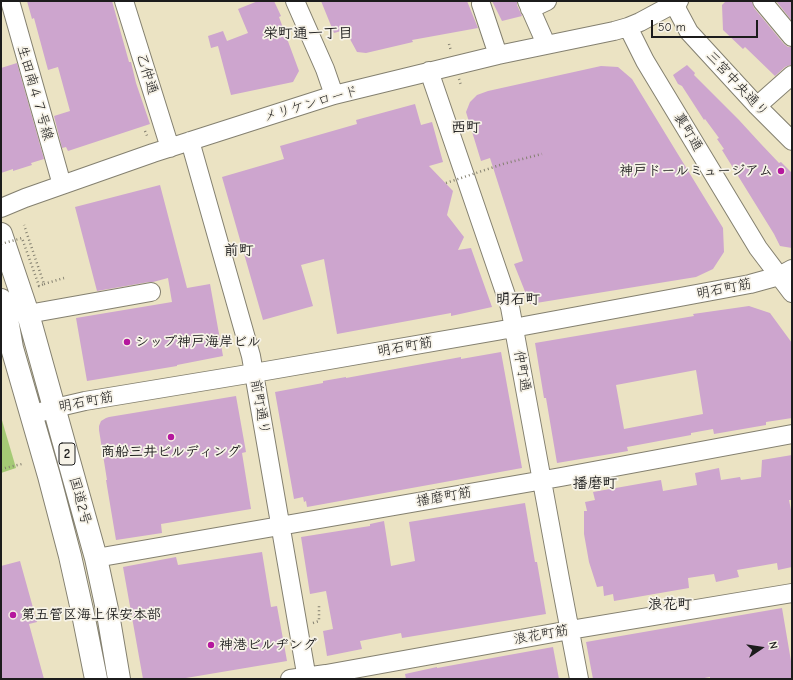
<!DOCTYPE html>
<meta charset="utf-8">
<style>
body{margin:0}
#map{position:relative;width:793px;height:680px;overflow:hidden;background:#ebe3c3;font-family:"Comic Neue",sans-serif}
canvas{display:block}
.frame{position:absolute;inset:0;border:2px solid #1c1c1c;pointer-events:none}
.north{position:absolute;left:741px;top:628px;width:40px;height:40px;-webkit-text-stroke:3px #f7f3e8;paint-order:stroke;rotate:77deg;font-size:11px;font-weight:700;line-height:16px;text-align:center;color:#1c1c1c}
.north::after{content:'';display:block;margin:auto;width:14px;height:18px;background:#1c1c1c;clip-path:polygon(50% 0,100% 100%,50% 72%,0 100%)}
.scale{position:absolute;left:651px;top:20px;width:107px;height:18px;box-sizing:border-box;border:2px solid #1c1c1c;border-top:0;padding-left:5px;font-size:12px;line-height:14px;white-space:nowrap;color:#1c1c1c;-webkit-text-stroke:3px #f7f3e8;paint-order:stroke}
</style>
<div id="map">
<canvas width="793" height="680"></canvas>
<div class="frame"></div>
<div class="north">N</div>
<div class="scale">50 m</div>
</div>
<script>
const g = document.querySelector('canvas').getContext('2d');
g.lineJoin = 'round';
function paint(path, color) { g.fillStyle = color; g.fill(path, 'evenodd'); }
const shape = rows => new Path2D(rows.map(r => 'M' + r).join(''));
function trace(path, color, width, dash) { g.strokeStyle = color; g.lineWidth = width; g.lineCap = dash ? 'butt' : 'round'; g.setLineDash(dash || []); g.stroke(path); }
function write(font, color, halo, rows, align = 'center') {
  g.font = font + ' "Comic Neue","Klee One",sans-serif'; g.lineWidth = 3.5; g.setLineDash([]); g.textBaseline = 'middle'; g.strokeStyle = halo; g.fillStyle = color; for (const [text, x, y, turn = 0] of rows) {
    g.save(); g.translate(x, y); g.rotate((+turn || 0) * Math.PI / 180); g.textAlign = isNaN(turn) ? turn : align; if (halo) g.strokeText(text, 0, 0); g.fillText(text, 0, 0); g.restore();
  }
}
const green = shape([
 [1,417,16,468,1,473]
]);
const building = shape([
 [27,1,112,1,129,62,131,62,136,83,150,124,68,151,66,147,62,148,54,116,70,111,58,67,48,70,34,18,32,19],
 [258,1,274,1,281,16,279,17,299,71,293,82,231,95,218,46,211,48,208,36,223,31,227,41,248,33,238,9],
 [321,1,467,1,478,28,412,40,413,42,366,53,357,52,345,30,334,33],
 [492,1,517,1,517,5,522,16,502,21],
 [726,1,752,1,754,8,784,44,788,47,792,47,792,65,790,65,785,67,775,76,745,47,743,49,723,30,722,5],
 [776,1,792,1,792,21],
 [17,63,44,159,31,163,32,165,13,171,13,169,1,173,1,68],
 [687,65,695,73,694,75,739,120,761,144,779,163,781,162,792,173,792,248,780,246,774,234,722,150,724,149,717,139,719,138,705,119,704,120,682,86,678,84,673,75],
 [601,66,618,67,632,79,723,228,724,252,713,269,696,277,530,304,514,264,523,261,490,158,481,161,466,112,470,102,477,95,488,91],
 [415,104,421,125,432,122,443,162,429,166,453,191,447,215,464,237,458,250,471,248,492,307,451,316,451,313,337,334,324,259,301,265,313,306,263,320,222,177,284,159,280,146,357,124,356,120],
 [160,185,187,288,210,284,223,356,177,365,177,366,87,381,76,318,172,302,168,278,153,282,149,282,97,291,75,207],
 [749,306,770,313,792,343,792,418,766,422,766,425,714,434,713,429,691,433,691,435,627,447,628,451,557,463,546,398,544,398,535,343,694,316,693,314],
 [696,370,703,414,624,429,616,385],
 [501,352,522,468,307,507,306,501,304,502,303,497,294,499,275,392,323,383,323,381,346,377,346,378,417,365,461,357,461,359],
 [236,396,246,452,242,453,251,509,161,524,162,533,116,540,106,480,107,480,99,430,99,426,101,421,106,418,109,417],
 [792,455,792,500,789,500,792,515,792,567,778,570,777,563,737,570,739,577,716,582,714,574,688,578,689,588,614,601,613,594,604,596,603,586,597,587,589,562,584,534,584,511,587,511,585,502,595,500,593,492,661,480,663,491,697,485,695,473,719,468,721,480,740,477,741,480,761,477,762,460],
 [525,503,535,562,537,562,546,614,402,638,401,633,360,641,362,649,327,656,323,631,333,629,326,591,310,594,301,537,370,526,370,524,384,521,391,566,415,561,409,522],
 [262,552,271,607,277,606,287,661,180,679,143,679,123,567,176,557,178,565],
 [20,561,37,622,29,624,44,679,1,679,1,566],
 [782,608,792,667,792,679,710,679,710,677,699,679,593,679,586,642],
 [553,647,559,679,406,679,405,674,437,667,437,668]
]);
const path = shape([
 [449,44,451,51],
 [459,79,461,85],
 [145,131,148,138],
 [44,284,64,278],
 [1,469,22,464],
 [313,623,319,621,319,605]
]);
const minor = shape([
 [10,1,62,185],
 [124,1,170,148],
 [295,1,325,69,334,95],
 [527,1,546,44],
 [762,1,792,37],
 [481,4,498,55],
 [674,4,689,32,757,106,792,141],
 [530,9,547,1],
 [628,27,645,61,758,248,792,293],
 [429,71,510,307,560,579,579,679],
 [757,106,792,75],
 [190,141,251,356,307,679],
 [1,208,25,198,153,153,334,95,498,55,614,31,628,27,640,22,679,1],
 [28,314,151,292],
 [31,415,55,408,85,401,254,373,497,331,750,284,779,276,792,269],
 [96,558,561,477,792,434],
 [290,679,326,674,570,630,792,593]
]);
const highway = shape([
 [1,234,28,314,96,558,108,614,119,679],
 [1,300,7,319,12,348,49,476,70,556,84,619,96,679]
]);
const pathBridge = shape([
 [446,183,503,164,542,154],
 [1,244,22,238,39,286,44,284,24,225]
]);
const markers = [
 [781,171,4,"#b5179e"],
 [127,342,4,"#b5179e"],
 [171,437,4,"#b5179e"],
 [13,615,4,"#b5179e"],
 [211,645,4,"#b5179e"]
];
const shields = [
 [67,454,16]
];
const shieldNames = [
 ["2",67,454]
];
const streetNames = [
 ["乙仲通",147,74,73],
 ["三宮中央通り",737,84,47],
 ["生田南４７号線",35,93,74],
 ["メリケンロード",311,104,-16],
 ["裏町通",688,132,59],
 ["明石町筋",724,289,-11],
 ["明石町筋",405,347,-10],
 ["仲町通",522,371,80],
 ["明石町筋",86,402,-11],
 ["前町通り",260,407,80],
 ["播磨町筋",444,497,-10],
 ["国道2号",80,501,75],
 ["浪花町筋",541,635,-10]
];
const poiNames = [
 ["神戸ドールミュージアム",773,171,"right"],
 ["シップ神戸海岸ビル",135,342],
 ["商船三井ビルディング",171,452,"center"],
 ["第五管区海上保安本部",21,615],
 ["神港ビルヂング",219,645]
];
const neighbourhoodNames = [
 ["栄町通一丁目",308,34],
 ["西町",466,128],
 ["前町",239,251],
 ["明石町",518,300],
 ["播磨町",595,484],
 ["浪花町",670,605]
];
paint(green, '#a5ca75');
paint(building, '#cda5ce');
trace(minor, '#848070', 20);
trace(highway, '#848070', 24);
trace(path, '#848070', 2.5, [1, 3]);
trace(minor, '#fff', 18);
trace(highway, '#fff', 22);
trace(pathBridge, '#848070', 2.5, [1, 3]);
for (const [x, y, r, color] of markers) { const dot = new Path2D(); dot.arc(x, y, r, 0, 2 * Math.PI); g.fillStyle = color; g.fill(dot); trace(dot, '#f7f3e8', 1.5); }
for (const [x, y, w] of shields) { const box = new Path2D(); box.roundRect(x - w / 2, y - 11, w, 22, 3); g.fillStyle = '#f7f3e8'; g.fill(box); trace(box, '#1c1c1c', 1); }
write('bold 13px', '#1c1c1c', null, shieldNames);
write('14px', '#1c1c1c', '#f7f3e8', streetNames);
write('bold 14px', '#1c1c1c', '#f7f3e8', poiNames, 'left');
write('bold 15px', '#1c1c1c', '#f7f3e8', neighbourhoodNames);
</script>
